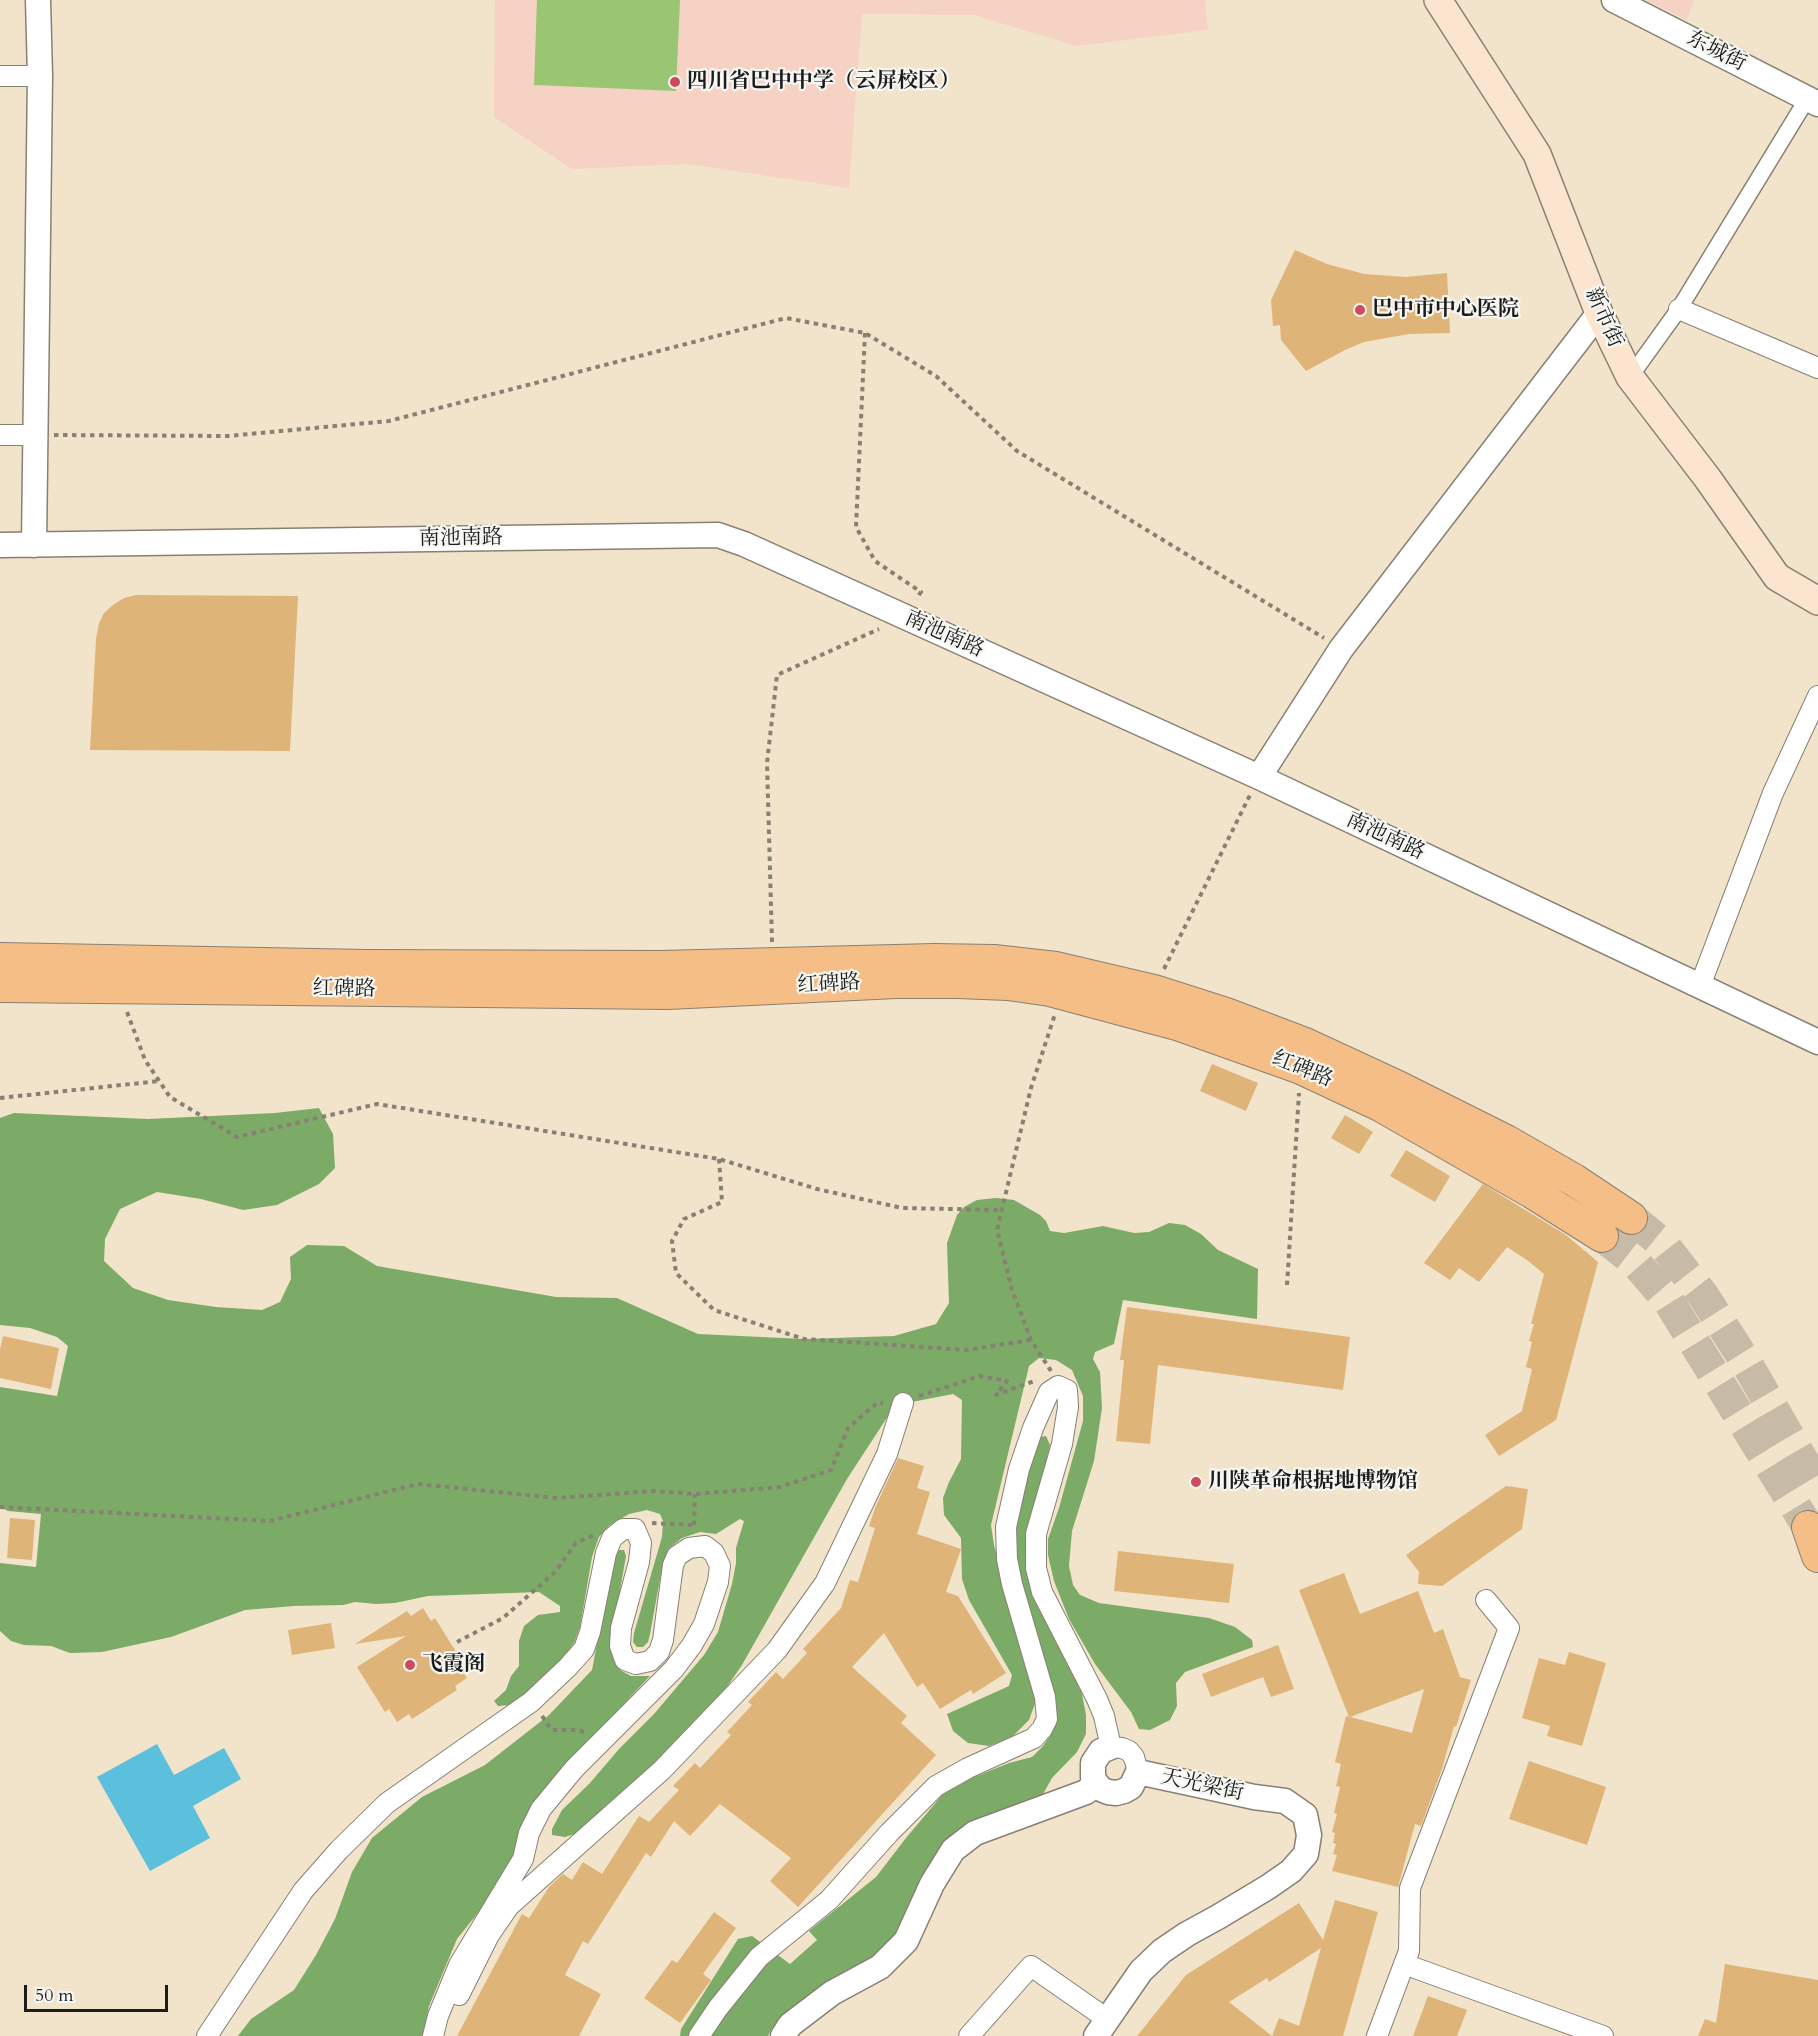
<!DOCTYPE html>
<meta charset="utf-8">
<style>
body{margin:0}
#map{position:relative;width:1818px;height:2036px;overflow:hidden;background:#f2e3cb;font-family:Cardo,serif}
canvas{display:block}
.scale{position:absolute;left:24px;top:1985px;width:144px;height:27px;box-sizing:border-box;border:3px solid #1c1c1c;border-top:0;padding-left:8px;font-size:18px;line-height:21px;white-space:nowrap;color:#1c1c1c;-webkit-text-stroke:4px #f6f6f2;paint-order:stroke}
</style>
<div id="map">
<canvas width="1818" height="2036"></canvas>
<div class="scale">50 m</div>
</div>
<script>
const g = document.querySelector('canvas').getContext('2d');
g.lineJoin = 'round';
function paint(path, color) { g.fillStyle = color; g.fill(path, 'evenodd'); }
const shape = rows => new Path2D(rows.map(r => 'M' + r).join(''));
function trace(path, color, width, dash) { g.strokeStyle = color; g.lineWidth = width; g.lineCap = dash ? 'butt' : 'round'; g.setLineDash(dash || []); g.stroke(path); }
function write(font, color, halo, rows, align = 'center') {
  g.font = font + ' Cardo,"Noto Serif SC",serif'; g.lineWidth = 4.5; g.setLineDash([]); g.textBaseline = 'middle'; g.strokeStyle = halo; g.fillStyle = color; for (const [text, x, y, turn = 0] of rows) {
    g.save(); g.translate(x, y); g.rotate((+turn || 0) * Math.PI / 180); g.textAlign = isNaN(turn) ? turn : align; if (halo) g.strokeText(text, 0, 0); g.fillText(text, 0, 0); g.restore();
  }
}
const built = shape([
 [495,0,1205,0,1208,30,1077,46,974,15,862,14,849,188,689,164,572,169,494,117],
 [1645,0,1694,0,1687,20]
]);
const green = shape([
 [537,0,680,0,676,91,534,85]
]);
const forest = shape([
 [319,1108,333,1134,335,1168,319,1184,277,1205,243,1210,201,1199,157,1192,120,1209,105,1239,104,1261,133,1288,168,1300,216,1307,262,1310,280,1302,291,1279,290,1257,307,1245,344,1246,377,1266,556,1297,617,1298,698,1334,804,1339,894,1336,936,1324,949,1303,947,1243,957,1215,964,1207,977,1200,996,1198,1014,1200,1040,1215,1046,1221,1050,1231,1064,1233,1103,1226,1134,1233,1149,1232,1169,1223,1185,1225,1201,1234,1218,1250,1258,1269,1257,1319,1123,1300,1114,1344,1095,1352,1093,1359,1100,1372,1102,1408,1094,1461,1072,1531,1069,1566,1073,1585,1080,1595,1099,1603,1209,1618,1235,1627,1252,1640,1253,1647,1185,1672,1176,1683,1177,1706,1170,1720,1150,1730,1139,1729,1131,1712,1095,1664,1069,1619,1054,1581,1048,1555,1048,1539,1059,1508,1083,1421,1083,1396,1072,1370,1056,1360,1039,1358,1029,1366,991,1525,994,1545,1033,1683,1036,1701,1029,1720,1013,1736,989,1746,968,1743,953,1731,947,1714,1009,1686,1012,1675,969,1600,962,1579,961,1538,944,1515,943,1498,949,1482,961,1459,962,1400,953,1394,912,1402,890,1413,847,1479,742,1665,718,1700,613,1805,581,1832,565,1837,552,1835,552,1829,562,1810,590,1783,619,1749,654,1714,704,1655,718,1632,732,1584,736,1563,736,1548,744,1521,740,1519,716,1534,700,1532,682,1538,668,1549,662,1568,650,1634,648,1642,643,1647,637,1647,633,1642,634,1633,662,1537,663,1521,660,1514,647,1510,629,1514,610,1525,599,1537,592,1557,580,1627,574,1643,563,1659,535,1687,511,1705,498,1706,494,1701,506,1690,511,1676,519,1666,519,1641,524,1626,538,1615,560,1612,560,1606,539,1592,428,1596,395,1603,376,1604,355,1602,343,1605,294,1606,245,1610,171,1637,102,1652,70,1653,51,1646,24,1645,11,1641,0,1631,0,1563,36,1567,41,1514,8,1511,0,1507,0,1387,57,1396,68,1346,57,1337,30,1328,0,1325,0,1118,14,1113,148,1119,275,1113],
 [1046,1436,1050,1445,1030,1533,1035,1595,1065,1660,1081,1689,1086,1715,1086,1734,1077,1752,1052,1778,1042,1796,978,1818,953,1835,931,1864,895,1940,869,1961,792,2008,771,2030,768,2036,680,2036,681,2029,738,1939,752,1936,790,1964,817,1940,809,1931,876,1877,906,1838,943,1794,972,1778,1009,1763,1032,1757,1043,1746,1052,1733,1055,1715,1014,1569,1013,1536,1023,1483,1040,1437],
 [619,1550,624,1550,626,1556,610,1647,614,1662,620,1670,631,1676,650,1676,561,1770,531,1806,517,1856,489,1899,457,1939,429,2006,423,2036,238,2036,251,2019,294,1990,316,1955,335,1919,352,1872,372,1838,422,1797,485,1765,549,1715,592,1670,613,1559]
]);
const water = shape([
 [157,1744,174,1775,224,1748,241,1779,193,1806,210,1838,150,1871,97,1777]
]);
const building = shape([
 [1295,250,1327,264,1364,274,1406,277,1447,273,1450,333,1409,334,1364,342,1345,350,1306,371,1281,340,1280,325,1273,326,1271,300],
 [136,595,298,596,290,751,90,750,96,639,99,623,104,613,113,605,124,598],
 [1212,1064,1258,1083,1246,1111,1200,1091],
 [1345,1115,1373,1132,1359,1154,1331,1138],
 [1406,1150,1450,1176,1435,1202,1390,1176],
 [1483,1184,1566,1235,1598,1262,1556,1420,1499,1456,1485,1435,1522,1411,1532,1369,1526,1367,1532,1342,1529,1341,1534,1324,1531,1324,1544,1274,1527,1260,1507,1247,1479,1282,1459,1268,1450,1280,1424,1263],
 [1127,1307,1350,1337,1343,1390,1158,1365,1150,1444,1116,1441,1124,1360,1120,1360],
 [3,1336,59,1348,51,1389,0,1378,0,1349],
 [898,1458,924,1466,917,1488,930,1492,917,1534,961,1549,946,1592,958,1596,1006,1673,973,1694,971,1690,940,1709,923,1683,917,1687,884,1633,852,1667,907,1716,901,1723,936,1755,798,1907,770,1881,791,1858,720,1804,690,1836,674,1821,651,1857,646,1853,588,1944,583,1941,565,1975,601,1994,579,2036,457,2036,522,1914,529,1918,549,1887,563,1874,572,1880,583,1862,602,1874,639,1816,649,1822,679,1790,673,1786,695,1763,700,1768,731,1735,727,1732,752,1705,748,1702,776,1672,783,1679,807,1653,803,1649,841,1608,850,1580,858,1582,875,1528,869,1526,875,1508],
 [1506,1486,1528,1489,1522,1529,1442,1586,1418,1584,1419,1572,1406,1555],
 [10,1518,35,1520,32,1560,7,1558],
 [1118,1551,1234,1564,1229,1603,1114,1591],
 [1344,1573,1360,1614,1418,1591,1434,1633,1443,1629,1460,1677,1471,1680,1456,1727,1454,1726,1442,1769,1421,1826,1415,1824,1398,1887,1332,1871,1337,1855,1333,1854,1336,1844,1333,1843,1335,1833,1332,1832,1337,1814,1334,1813,1340,1787,1336,1786,1341,1764,1335,1762,1346,1716,1349,1717,1299,1590],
 [1424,1689,1412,1733,1350,1717],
 [423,1608,431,1621,435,1618,463,1663,459,1666,467,1678,455,1686,457,1690,412,1719,409,1714,397,1722,389,1709,385,1712,357,1667,406,1636,355,1644,407,1611,411,1616],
 [331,1623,335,1648,292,1655,288,1630],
 [1278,1645,1294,1689,1271,1697,1263,1677,1211,1697,1202,1674],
 [1569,1652,1606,1663,1582,1746,1547,1736,1550,1726,1522,1718,1539,1658,1565,1665],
 [1529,1761,1606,1787,1587,1845,1509,1819],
 [1335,1900,1378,1912,1343,2036,1137,2036,1186,1975,1299,1903,1323,1940],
 [1321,1948,1299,2026,1279,2018,1272,2036,1229,2002,1267,1978,1269,1982],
 [714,1912,736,1928,703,1974,711,1980,680,2023,644,1998,672,1960,677,1963],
 [1725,1964,1818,1980,1818,2036,1698,2036,1705,2019,1716,2023],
 [1428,1996,1467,2010,1457,2036,1413,2036]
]);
const primaryTunnel = shape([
 [1631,1218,1663,1244,1703,1295,1747,1364,1818,1487],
 [1602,1236,1634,1261,1668,1300,1808,1527]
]);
const path = shape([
 [865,333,856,527,875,561,921,592,916,599],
 [54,435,228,436,389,421,786,318,865,333,936,376,1017,451,1324,638],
 [772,942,767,763,777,675,879,629],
 [1164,969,1250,795],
 [127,1012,145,1060,170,1097,237,1137,377,1104,719,1159,817,1189,902,1208,1001,1210],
 [0,1098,159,1081],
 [719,1159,722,1202,684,1219,672,1241,676,1273,714,1310,804,1339,966,1350,1031,1340],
 [1287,1285,1299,1093],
 [1051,1371,1031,1340,1012,1290,997,1230,1031,1088,1055,1014],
 [919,1396,980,1376,1007,1381,996,1395,1034,1381],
 [0,1507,270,1521,418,1484,556,1498,653,1491,695,1494,780,1487,831,1470,848,1428,877,1403,883,1403],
 [652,1523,694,1525],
 [694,1525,695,1494],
 [457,1642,503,1618,555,1572,576,1543,594,1535],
 [542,1716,552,1730,576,1730,585,1732]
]);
const pedestrian = shape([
 [1630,377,1679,309,1807,99]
]);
const minor = shape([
 [0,76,40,76],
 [1679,309,1818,368],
 [0,435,35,435],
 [1700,986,1773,793,1818,696],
 [1404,1964,1603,2036],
 [459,1995,489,1935,509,1906,662,1770,777,1650,825,1583,887,1454,903,1403],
 [207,2036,303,1891,339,1850,387,1803,531,1702,568,1667,584,1649,590,1632,606,1553,612,1538,623,1529,635,1529,641,1543,639,1562,621,1628,620,1646,625,1660,636,1664,650,1661,659,1652,663,1640,673,1565,677,1556,689,1548,705,1546,714,1553,720,1566,718,1582,704,1624,692,1645,674,1669,574,1769,541,1809,529,1833,523,1859,459,1965,438,2016,433,2036],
 [699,2036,718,2008,759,1957,829,1900,889,1833,936,1786,968,1768,1034,1738,1042,1729,1047,1719,1045,1697,1012,1584,1007,1559,1006,1527,1019,1469,1033,1428,1049,1392,1058,1386,1067,1390,1068,1407,1062,1444,1036,1534,1036,1568,1042,1592,1097,1699,1104,1716,1111,1747,1122,1748,1129,1751,1134,1757,1138,1772],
 [969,2036,1031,1966,1107,2019],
 [1377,2036,1409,1951,1410,1888,1509,1628,1486,1600]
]);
const tertiary = shape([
 [1614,0,1818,104],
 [0,545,718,535,744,544,1259,777,1818,1042],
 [34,545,40,76,38,0],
 [1259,777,1341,649,1599,313],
 [1096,1783,1093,1777,1093,1763,1101,1751,1111,1747],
 [783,2036,790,2025,832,1993,880,1967,906,1941,932,1884,953,1850,975,1833,1086,1792,1096,1783,1101,1789,1108,1792,1116,1793,1124,1791,1131,1787,1138,1772,1254,1797,1285,1801,1305,1815,1309,1835,1306,1854,1291,1871,1268,1887,1218,1917,1187,1934,1162,1951,1141,1971,1096,2036]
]);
const secondary = shape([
 [1438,0,1537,154,1599,313,1630,377,1708,479,1777,577,1818,601]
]);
const primary = shape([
 [0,959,367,966,661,967,934,960,994,961,1056,968,1154,991,1226,1014,1305,1044,1398,1087,1506,1141,1574,1180,1631,1218],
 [0,986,668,993,896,982,958,982,1008,984,1050,990,1177,1024,1301,1068,1380,1105,1532,1192,1602,1236],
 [1808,1527,1818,1556]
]);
const markers = [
 [675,82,6,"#d1495b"],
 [1360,310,6,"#d1495b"],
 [1196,1482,6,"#d1495b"],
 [410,1665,6,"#d1495b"]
];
const streetNames = [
 ["东城街",1716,52,27],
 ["新市街",1603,318,66],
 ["南池南路",461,539,-1],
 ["南池南路",944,635,24],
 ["南池南路",1385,837,25],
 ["红碑路",829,985,-3],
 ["红碑路",344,990,1],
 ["红碑路",1302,1070,22],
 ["天光梁街",1202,1786,12]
];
const poiNames = [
 ["四川省巴中中学（云屏校区）",687,82],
 ["巴中市中心医院",1372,310],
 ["川陕革命根据地博物馆",1208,1482],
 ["飞霞阁",422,1665]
];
paint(built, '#f6d2c4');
paint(green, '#9ac674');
paint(forest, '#7bab66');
paint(water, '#5cbfdb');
paint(building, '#dfb479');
trace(primaryTunnel, '#c7bba8', 32, [32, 16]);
trace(pedestrian, '#878074', 18);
trace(minor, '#878074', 22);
trace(tertiary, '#878074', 27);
trace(secondary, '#878074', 30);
trace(primary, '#878074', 34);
trace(path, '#878074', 4, [4.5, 4.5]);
trace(pedestrian, '#fff', 15);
trace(minor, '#fff', 20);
trace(tertiary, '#fff', 24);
trace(secondary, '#fbe5cf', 27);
trace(primary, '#f5be86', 32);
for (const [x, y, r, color] of markers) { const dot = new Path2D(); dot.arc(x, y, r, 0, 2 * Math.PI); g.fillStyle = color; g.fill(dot); trace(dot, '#f6f6f2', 2); }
write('21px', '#1c1c1c', '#f6f6f2', streetNames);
write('bold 21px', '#1c1c1c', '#f6f6f2', poiNames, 'left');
</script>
